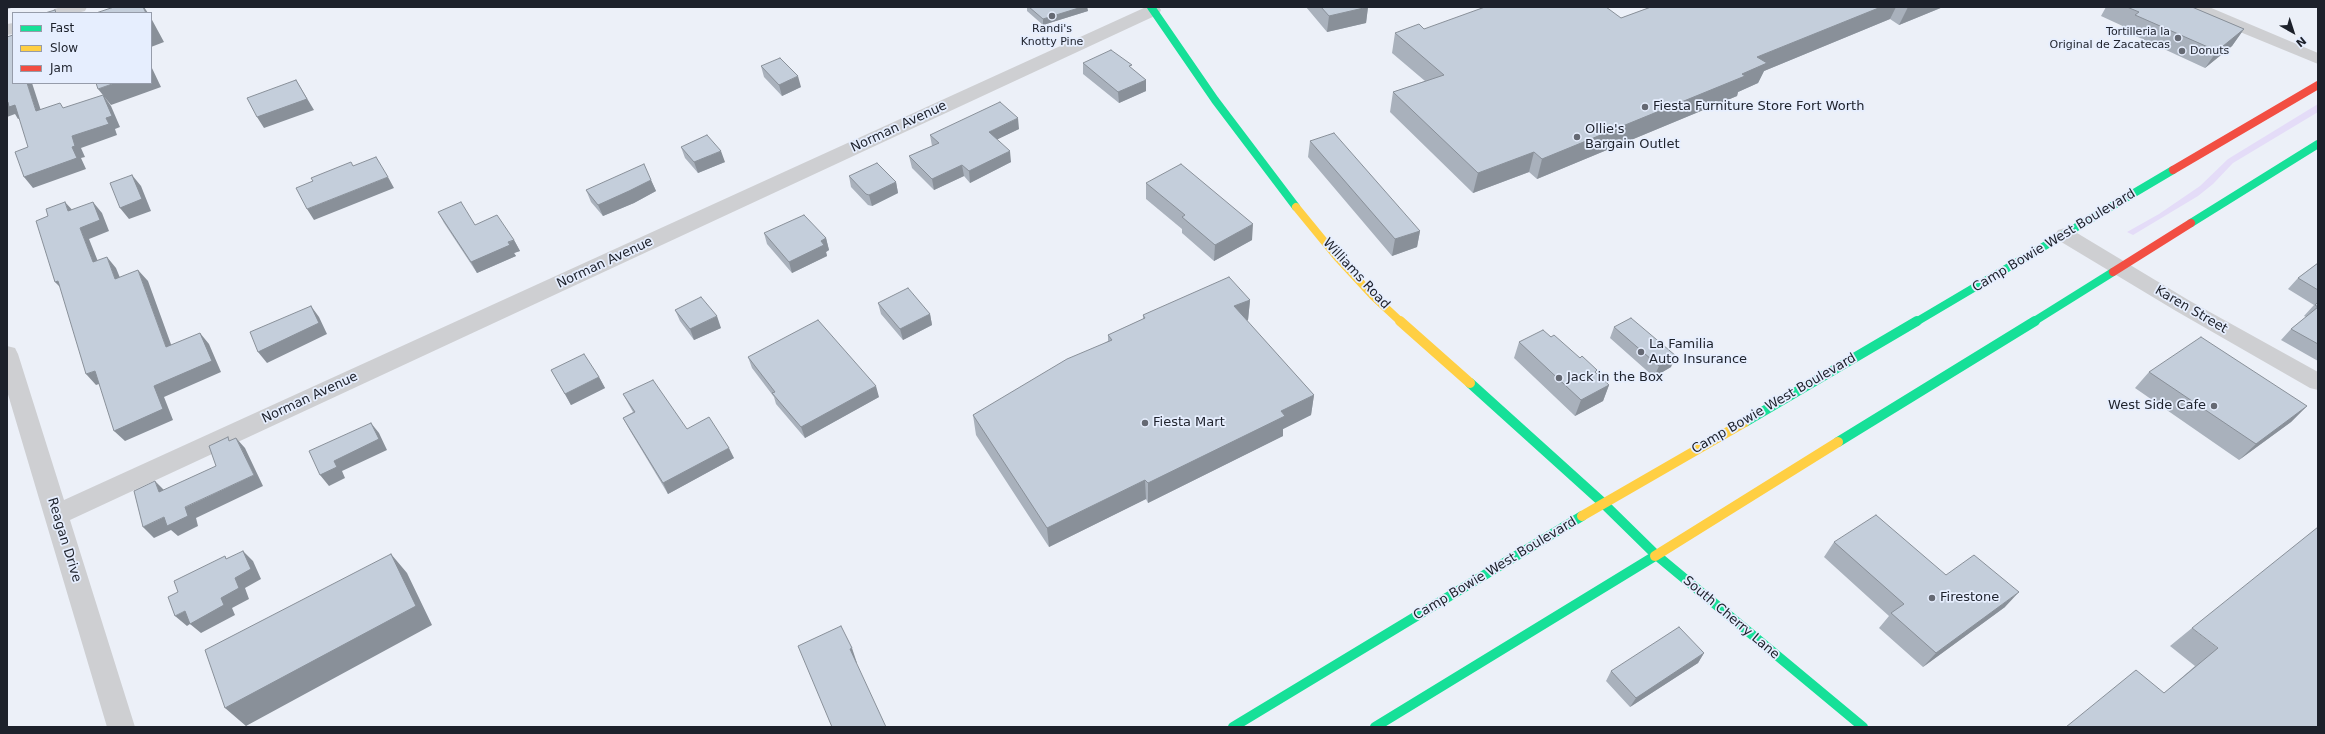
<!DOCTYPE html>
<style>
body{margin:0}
#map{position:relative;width:2325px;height:734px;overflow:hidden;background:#ecf0f8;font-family:"DejaVu Sans",sans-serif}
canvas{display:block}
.frame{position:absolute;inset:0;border:8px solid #1d212b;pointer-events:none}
.legend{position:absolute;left:12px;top:12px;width:140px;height:72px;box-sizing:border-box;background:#e6eefe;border:1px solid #969caa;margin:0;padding:5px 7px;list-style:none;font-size:12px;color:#1d212b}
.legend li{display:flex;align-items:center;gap:8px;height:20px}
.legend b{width:20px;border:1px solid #969caa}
.north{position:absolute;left:2273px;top:12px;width:40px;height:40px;-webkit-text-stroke:3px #e6eefe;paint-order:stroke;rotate:141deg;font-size:11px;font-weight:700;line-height:16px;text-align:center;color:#1d212b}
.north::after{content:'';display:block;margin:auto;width:14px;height:18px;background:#1d212b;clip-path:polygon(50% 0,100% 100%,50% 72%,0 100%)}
</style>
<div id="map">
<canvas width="2325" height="734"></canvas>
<div class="frame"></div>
<ul class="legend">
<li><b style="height:5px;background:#16e098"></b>Fast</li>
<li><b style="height:5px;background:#ffcf43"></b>Slow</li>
<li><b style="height:5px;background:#f24e42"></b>Jam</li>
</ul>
<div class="north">N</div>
</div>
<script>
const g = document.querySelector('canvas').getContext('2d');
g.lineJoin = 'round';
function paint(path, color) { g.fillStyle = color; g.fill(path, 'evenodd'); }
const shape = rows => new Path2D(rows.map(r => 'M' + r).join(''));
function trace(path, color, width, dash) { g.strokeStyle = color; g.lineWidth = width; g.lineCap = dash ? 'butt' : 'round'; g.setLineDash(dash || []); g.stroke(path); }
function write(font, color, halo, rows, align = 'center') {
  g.font = font + ' "DejaVu Sans",sans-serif'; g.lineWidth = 3.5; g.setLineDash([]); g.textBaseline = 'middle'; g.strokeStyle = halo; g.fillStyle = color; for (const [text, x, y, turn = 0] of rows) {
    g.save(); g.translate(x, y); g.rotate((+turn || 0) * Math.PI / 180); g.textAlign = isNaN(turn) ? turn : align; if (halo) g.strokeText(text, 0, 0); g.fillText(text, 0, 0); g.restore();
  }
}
const green = shape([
 [2318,104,2318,112,2233,163,2213,184,2198,196,2133,235,2127,232,2159,214,2200,186,2228,159]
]);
const street = shape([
 [62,7,87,7,85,11,77,13,52,13,54,9,62,7],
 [1146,7,1159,7,1161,10,1159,14,70,520,135,727,107,727,7,391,7,346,15,348,18,354,64,500,1146,7],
 [2187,7,2209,7,2318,53,2318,64,2189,11,2187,7],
 [13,23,13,34,7,35,7,24,13,23],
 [2065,228,2072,230,2190,301,2318,372,2318,390,2310,388,2176,311,2058,240,2055,235,2058,230,2065,228]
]);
const fastFar1 = shape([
 [1151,7,1215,100,1296,207],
 [2191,223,2318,144],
 [1916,322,2173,170],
 [2033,322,2113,272]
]);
const fast = shape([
 [1470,383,1603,503,1655,554,1863,727],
 [1745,422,1917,321],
 [1838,442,2035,321],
 [1233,727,1582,516],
 [1375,727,1655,556]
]);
const slowFar1 = shape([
 [1296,207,1337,257,1373,296,1401,322]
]);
const slow = shape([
 [1400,321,1470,383],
 [1582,516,1745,422],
 [1655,556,1838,442]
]);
const jam = shape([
 [2173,170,2318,85],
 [2113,272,2191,223]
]);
const wall = shape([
 [1027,7,1087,7,1088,11,1043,25,1027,11],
 [1306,7,1368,7,1366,23,1327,32],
 [1651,7,1943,7,1899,25,1890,19,1764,71,1758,83,1738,92,1737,96,1537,179,1529,172,1473,193,1390,112,1393,92,1425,81,1392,53,1395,33,1424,29,1621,18],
 [2106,7,2192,7,2244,29,2232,46,2205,68,2125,31,2127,28,2101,16],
 [1083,63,1132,69,1146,80,1146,91,1119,103,1083,74],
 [761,66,801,87,782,96,764,77],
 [1019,129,997,139,1011,162,970,183,964,176,934,190,912,168,909,156,932,146,930,135],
 [1310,141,1420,231,1417,247,1392,256,1308,157],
 [681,147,725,162,698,173,685,158],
 [849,176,896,182,898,193,872,206,868,205,851,187],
 [651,180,656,191,634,203,603,216,591,202,586,190],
 [1146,183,1252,240,1214,261,1182,233,1182,229,1146,199],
 [438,212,514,240,520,251,514,253,516,256,477,273,444,223],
 [764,233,826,238,829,250,826,252,827,256,792,273,767,244],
 [2318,263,2318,361,2281,340,2291,329,2306,317,2304,316,2314,305,2288,289,2298,278],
 [1250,300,1248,320,1247,321,1314,395,1311,415,1283,429,1283,436,1148,503,1146,499,1049,547,976,435,973,415,1108,341,1108,335,1143,319,1143,315],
 [878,303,930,314,932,325,903,340,881,314],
 [675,310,721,328,694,340,680,321],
 [1614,327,1671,367,1654,377,1610,338],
 [1551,337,1596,373,1609,385,1603,401,1575,416,1514,358,1519,342],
 [748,357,879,397,805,438,776,404,774,397,752,368],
 [551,370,599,377,605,388,571,405],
 [2149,372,2307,406,2291,422,2239,460,2135,388],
 [623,394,734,458,668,494,629,429,623,418,633,412,629,405],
 [1834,542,2005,607,1923,667,1879,628,1889,616,1824,557],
 [2192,628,2318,727,2164,693,2195,666,2170,646],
 [1704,653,1698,663,1630,707,1606,681,1611,671]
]);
const shadedWall = shape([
 [7,7,11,7,11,8,7,9],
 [143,7,144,7,148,13,146,13],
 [1082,7,1087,7,1088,11,1043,25,1043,19],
 [1368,7,1366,23,1327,32,1329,16],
 [1881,7,1896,7,1890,19,1764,71,1758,83,1738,92,1737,96,1537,179,1542,159,1757,57],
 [1908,7,1943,7,1899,25],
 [151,18,164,42,151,47],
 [2244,29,2232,46,2205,68,2217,51],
 [151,66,161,87,111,105,98,89,115,83,151,83],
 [798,76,801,87,782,96,779,85],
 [296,80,314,110,264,128,257,117],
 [1146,80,1146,91,1119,103,1118,92],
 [27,83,32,83,45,123,36,111],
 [103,95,111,106,120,127,115,129,117,135,81,148,85,157,81,158,86,169,33,188,24,177,72,147,72,136,106,118],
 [7,102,15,105,24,117,18,119,15,114,7,117],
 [1018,118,1019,129,990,143,989,132],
 [721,151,725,162,698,173,694,162],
 [1010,151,1011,162,970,183,969,171],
 [1534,152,1529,172,1473,193,1478,173],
 [962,165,964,176,934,190,932,179],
 [132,175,141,186,151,211,129,219,120,208],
 [388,177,394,188,314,220,307,209],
 [651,180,656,191,634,203,603,216,598,205],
 [896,182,898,193,872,206,869,195],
 [65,202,75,213,68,211],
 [93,202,102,213,109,231,89,239,103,274,93,262,80,228],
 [1253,224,1252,240,1214,261,1215,245],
 [1420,231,1417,247,1392,256,1395,239],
 [826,238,829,250,826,252,827,256,792,273,789,262,821,241],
 [514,240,520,251,514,253,516,256,477,273,471,262],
 [107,257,116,268,125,290,115,279],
 [138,270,148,281,176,358,166,347],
 [58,281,66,293,55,282],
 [1250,300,1248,320,1233,327,1234,306],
 [311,306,319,317,327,334,267,363,258,352],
 [930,314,932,325,903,340,900,329],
 [717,316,721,328,694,340,690,329],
 [200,333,209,344,221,372,164,397,173,420,125,441,114,431,154,386],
 [1676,356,1671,367,1654,377,1659,366],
 [95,371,105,382,96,385,86,374],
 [599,377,605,388,571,405,565,394],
 [1609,385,1603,401,1575,416,1581,400],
 [876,386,879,397,805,438,801,427],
 [1314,395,1311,415,1283,429,1283,436,1148,503,1148,483,1281,411],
 [2307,406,2291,422,2239,460,2256,444],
 [371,423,379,433,387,450,342,471,345,478,329,486,320,475],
 [236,438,245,448,263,486,196,518,198,526,178,536,171,530,154,538,143,527,254,475],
 [729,448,734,458,668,494,663,483],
 [1145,480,1146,499,1049,547,1047,528],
 [155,481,166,492,159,492],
 [243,551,253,561,261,579,245,588,249,599,232,608,235,615,201,633,190,624,187,626,175,616,185,611,221,598,235,578],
 [391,554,407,573,432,625,246,726,225,708],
 [2019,592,2005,607,1923,667,1936,653],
 [852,648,857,663,856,663,850,649],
 [1704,653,1698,663,1630,707,1636,698]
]);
const building = shape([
 [114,7,143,7,146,13,96,13,114,7],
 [1029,7,1082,7,1043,19,1029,7],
 [1321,7,1368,7,1329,16,1321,7],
 [1485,7,1606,7,1621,18,1651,7,1881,7,1757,57,1767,63,1742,74,1745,76,1542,159,1534,152,1478,173,1393,92,1444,75,1395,33,1419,24,1424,29,1485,7],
 [2127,7,2192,7,2244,29,2217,51,2135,15,2139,12,2127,7],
 [55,10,56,13,45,13,55,10],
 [13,35,13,83,27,83,36,111,60,103,63,108,103,95,112,116,106,118,109,124,72,136,75,146,72,147,77,158,24,177,15,152,28,147,15,105,9,107,8,102,7,102,7,37,13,35],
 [1111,50,1132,65,1129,66,1146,80,1118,92,1083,63,1111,50],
 [780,58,798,76,779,85,761,66,780,58],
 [296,80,307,99,257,117,247,98,296,80],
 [96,83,115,83,98,89,96,83],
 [1000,102,1018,118,989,132,1010,151,969,171,962,165,932,179,909,156,939,143,930,135,1000,102],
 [1334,133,1420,231,1395,239,1310,141,1334,133],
 [707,135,721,151,694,162,681,147,707,135],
 [376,157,388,177,307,209,296,188,313,181,311,178,351,162,353,166,376,157],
 [877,163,896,182,869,195,866,194,849,176,877,163],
 [644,164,651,180,629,191,598,205,586,190,644,164],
 [1181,164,1253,224,1215,245,1182,217,1185,215,1146,183,1181,164],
 [132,175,142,199,120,208,110,183,132,175],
 [65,202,68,211,93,202,100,220,80,228,93,262,107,257,115,279,138,270,166,347,200,333,212,361,154,386,163,409,114,431,95,371,86,374,58,281,55,282,36,221,48,216,46,209,65,202],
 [461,202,475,225,497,215,514,240,508,242,510,245,471,262,438,212,461,202],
 [804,215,826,238,821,241,824,245,789,262,764,233,804,215],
 [2318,263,2318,290,2298,278,2318,263],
 [1229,277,1250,300,1234,306,1314,395,1281,411,1285,416,1148,483,1145,480,1047,528,973,415,1067,359,1112,340,1108,335,1145,318,1143,315,1229,277],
 [908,288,930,314,900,329,878,303,908,288],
 [701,297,717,316,690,329,675,310,701,297],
 [2318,302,2318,307,2315,305,2318,302],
 [311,306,319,323,258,352,250,332,311,306],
 [2318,307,2318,344,2291,329,2318,307],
 [1631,318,1676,356,1659,366,1614,327,1631,318],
 [818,320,876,386,801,427,772,393,775,392,748,357,818,320],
 [1543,330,1551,337,1554,335,1580,358,1582,356,1597,370,1595,372,1609,385,1581,400,1519,342,1543,330],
 [2201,337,2307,406,2256,444,2149,372,2201,337],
 [584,354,599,377,565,394,551,370,584,354],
 [653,380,687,429,709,417,729,448,663,483,623,418,635,412,623,394,653,380],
 [371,423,379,439,334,461,337,467,320,475,309,451,371,423],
 [228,437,229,441,236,438,254,475,185,507,188,516,167,526,164,517,143,527,134,491,155,481,159,492,216,466,209,446,228,437],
 [1876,515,1946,575,1974,555,2019,592,1936,653,1891,613,1904,604,1834,542,1876,515],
 [2318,527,2318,727,2066,727,2136,670,2164,693,2218,648,2192,628,2318,527],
 [243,551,251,569,235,578,239,588,221,598,224,605,190,624,185,611,175,616,168,597,178,592,174,581,225,556,226,559,243,551],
 [391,554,416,606,225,708,205,650,391,554],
 [841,626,852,648,850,649,886,727,832,727,798,646,841,626],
 [1679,627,1704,653,1636,698,1611,671,1679,627]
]);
const markers = [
 [1052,16,4,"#656973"],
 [2178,38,4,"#656973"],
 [2182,51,4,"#656973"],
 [1645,107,4,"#656973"],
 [1577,137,4,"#656973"],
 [1641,352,4,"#656973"],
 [1559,378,4,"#656973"],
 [2214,406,4,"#656973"],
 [1145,423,4,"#656973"],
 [1932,598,4,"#656973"]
];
const farPoinames = [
 ["Randi's",1052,29],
 ["Knotty Pine",1052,42],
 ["Tortilleria la",2170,32,"right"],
 ["Original de Zacatecas",2170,45,"right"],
 ["Donuts",2190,51,"left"]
];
const poiNames = [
 ["Fiesta Furniture Store Fort Worth",1653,107],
 ["Ollie's",1585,130],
 ["Bargain Outlet",1585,145],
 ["La Familia",1649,345],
 ["Auto Insurance",1649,360],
 ["Jack in the Box",1567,378],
 ["West Side Cafe",2206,406,"right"],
 ["Fiesta Mart",1153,423],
 ["Firestone",1940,598]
];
const streetNames = [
 ["Norman Avenue",899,127,-25],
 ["Camp Bowie West Boulevard",2054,241,-31],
 ["Norman Avenue",605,263,-25],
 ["Williams Road",1356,274,47],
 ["Karen Street",2191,310,30],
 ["Norman Avenue",310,398,-25],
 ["Camp Bowie West Boulevard",1774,404,-30],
 ["Reagan Drive",64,540,73],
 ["Camp Bowie West Boulevard",1495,569,-31],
 ["South Cherry Lane",1731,618,40]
];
paint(green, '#e4dcf8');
paint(street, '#cecfd2');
trace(fastFar1, '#16e098', 8);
trace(fast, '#16e098', 10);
trace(slowFar1, '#ffcf43', 8);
trace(slow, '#ffcf43', 10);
trace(jam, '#f24e42', 8);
paint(wall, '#a9b1bc');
paint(shadedWall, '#899099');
paint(building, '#c4cedb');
trace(building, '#899099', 1);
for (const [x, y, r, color] of markers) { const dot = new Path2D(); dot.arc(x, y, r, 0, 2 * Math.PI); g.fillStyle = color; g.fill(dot); trace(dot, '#e6eefe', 1.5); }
write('11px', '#1d212b', '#e6eefe', farPoinames);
write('13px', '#1d212b', '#e6eefe', poiNames, 'left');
write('13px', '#1d212b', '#e6eefe', streetNames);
</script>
